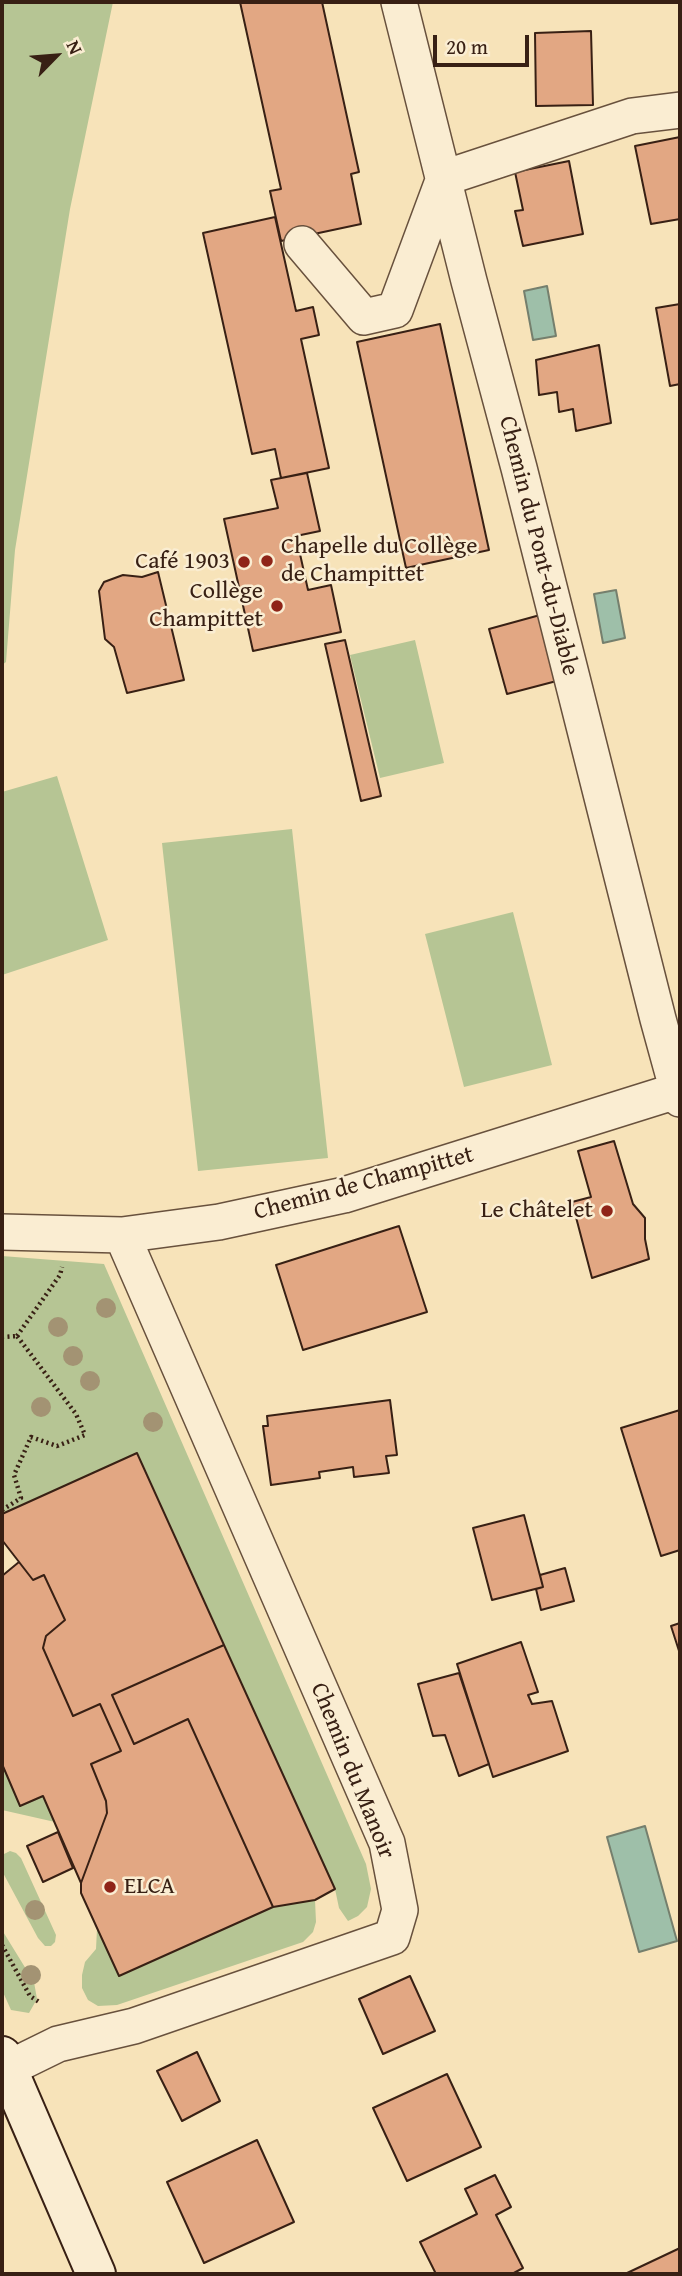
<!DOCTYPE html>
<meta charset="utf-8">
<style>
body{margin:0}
#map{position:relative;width:682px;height:2276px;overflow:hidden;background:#f7e3b9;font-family:"Gentium Book Plus",serif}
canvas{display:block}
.frame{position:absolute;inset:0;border:4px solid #382014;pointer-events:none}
.north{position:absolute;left:21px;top:21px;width:70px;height:70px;-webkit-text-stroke:5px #faedd2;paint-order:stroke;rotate:65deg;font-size:19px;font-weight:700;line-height:28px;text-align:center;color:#382014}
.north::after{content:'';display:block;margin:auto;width:24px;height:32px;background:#382014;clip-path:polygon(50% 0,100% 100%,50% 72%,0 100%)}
.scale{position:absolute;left:433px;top:35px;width:96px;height:32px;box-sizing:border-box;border:4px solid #382014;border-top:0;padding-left:9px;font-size:21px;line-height:24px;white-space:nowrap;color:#382014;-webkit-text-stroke:5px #faedd2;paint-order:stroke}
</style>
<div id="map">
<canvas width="682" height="2276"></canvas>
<div class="frame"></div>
<div class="north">N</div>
<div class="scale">20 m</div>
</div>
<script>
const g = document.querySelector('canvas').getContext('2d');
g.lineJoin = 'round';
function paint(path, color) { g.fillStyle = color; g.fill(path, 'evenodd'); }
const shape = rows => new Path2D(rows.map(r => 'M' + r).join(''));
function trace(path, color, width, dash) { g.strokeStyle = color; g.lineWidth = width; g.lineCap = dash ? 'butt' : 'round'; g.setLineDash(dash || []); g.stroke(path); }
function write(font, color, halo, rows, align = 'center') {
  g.font = font + ' "Gentium Book Plus",serif'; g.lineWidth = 5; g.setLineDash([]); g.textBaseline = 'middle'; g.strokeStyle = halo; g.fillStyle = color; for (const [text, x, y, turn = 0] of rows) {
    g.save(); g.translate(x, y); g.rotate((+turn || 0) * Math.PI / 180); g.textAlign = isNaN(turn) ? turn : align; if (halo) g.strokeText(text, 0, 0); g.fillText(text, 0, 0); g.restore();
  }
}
const green = shape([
 [2,2,113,2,70,209,15,550,6,662,2,665],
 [415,640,444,763,380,778,350,655],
 [57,776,108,940,2,975,2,792],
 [292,829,328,1158,198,1171,162,843],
 [513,912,552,1065,464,1087,425,934],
 [2,1256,104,1264,366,1864,371,1889,367,1907,358,1916,348,1921,339,1908,335,1889,138,1453,2,1514],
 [2,1764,20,1806,43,1796,55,1822,2,1810],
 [10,1851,16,1853,21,1858,56,1935,55,1942,51,1946,45,1946,38,1938,2,1871,2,1858,4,1854],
 [315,1900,316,1922,313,1932,303,1942,117,2005,98,2006,88,2000,82,1988,82,1975,85,1962,96,1949,97,1929,119,1976,273,1907],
 [2,1930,34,1982,37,1999,29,2013,11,2010,2,1990]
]);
const water = shape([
 [547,286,556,336,533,340,524,291,547,286],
 [616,590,625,638,603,643,594,594,616,590],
 [645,1826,677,1941,639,1952,607,1837,645,1826]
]);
const building = shape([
 [240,2,322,2,359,172,351,174,361,224,281,241,270,191,281,189,240,2],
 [591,31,593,105,536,106,535,33,591,31],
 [680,137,680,219,651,224,635,146,680,137],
 [569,161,583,234,523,246,515,211,523,210,515,172,569,161],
 [275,217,296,311,313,307,319,335,301,339,329,468,281,478,275,449,252,454,203,233,275,217],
 [680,304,680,384,670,386,656,308,680,304],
 [440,324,489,550,406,568,357,342,440,324],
 [599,345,611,423,576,431,573,409,559,412,557,392,539,395,536,360,599,345],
 [307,473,320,531,296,536,308,590,331,585,341,632,253,651,224,519,278,508,271,480,307,473],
 [158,572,184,680,127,693,114,647,105,639,99,591,104,582,123,575,142,577,158,572],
 [551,612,568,678,507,694,489,629,551,612],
 [345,640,381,796,361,801,325,644,345,640],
 [614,1141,633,1204,645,1218,645,1239,649,1259,592,1278,572,1202,591,1197,578,1151,614,1141],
 [399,1226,427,1312,303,1350,276,1265,399,1226],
 [390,1400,397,1455,386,1456,389,1473,354,1477,353,1467,319,1472,320,1478,271,1485,263,1426,268,1426,267,1416,390,1400],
 [680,1410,680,1550,661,1556,621,1428,680,1410],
 [137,1453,224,1645,112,1695,134,1744,188,1719,273,1907,119,1976,81,1893,81,1883,107,1813,106,1801,91,1764,121,1751,100,1704,73,1716,43,1648,46,1636,65,1620,44,1575,33,1580,2,1540,2,1514,137,1453],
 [524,1515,543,1587,492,1600,473,1528,524,1515],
 [19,1562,33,1580,44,1575,65,1620,46,1636,43,1648,73,1716,100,1704,121,1751,91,1764,106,1801,107,1813,81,1883,43,1796,20,1806,2,1764,2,1576,19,1562],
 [565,1568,574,1601,541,1610,536,1589,543,1587,540,1575,565,1568],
 [680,1623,680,1654,671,1626,680,1623],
 [521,1642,538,1692,528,1695,532,1704,552,1701,568,1751,493,1777,457,1664,521,1642],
 [224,1645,335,1889,315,1900,273,1907,188,1719,134,1744,112,1695,224,1645],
 [459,1673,489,1764,459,1776,445,1735,433,1736,418,1684,459,1673],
 [58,1832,73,1868,43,1882,27,1846,58,1832],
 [410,1976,435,2031,383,2054,359,1999,410,1976],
 [197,2052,220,2101,182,2121,157,2071,197,2052],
 [447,2074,481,2147,407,2181,373,2108,447,2074],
 [257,2140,294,2222,204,2263,167,2182,257,2140],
 [495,2175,511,2207,496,2215,523,2268,512,2274,436,2274,420,2242,477,2214,465,2189,495,2175],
 [680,2248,680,2274,625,2274,680,2248]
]);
const path = shape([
 [17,1336,60,1275,62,1267],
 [2,1337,17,1336],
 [2,1510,21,1498,14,1475,31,1437,57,1446,85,1435,76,1414,17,1336],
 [2,1945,30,1996,39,2002]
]);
const street = shape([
 [399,2,469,281,519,468,658,1019,680,1099],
 [444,178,632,116,680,110],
 [302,244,364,317,395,310,444,178],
 [2,1232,122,1235,219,1222,344,1195,676,1091],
 [7,2069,58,2044,134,2026,392,1937,400,1910,387,1843,122,1235]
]);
const secondary = shape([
 [2,2056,96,2274]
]);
const trees = [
 [106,1308],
 [58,1327],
 [73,1356],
 [90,1381],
 [41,1407],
 [153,1422],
 [35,1910],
 [31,1975]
];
const markers = [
 [267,561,7,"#8f2418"],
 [244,562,7,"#8f2418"],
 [277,606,7,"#8f2418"],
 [607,1211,7,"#8f2418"],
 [110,1887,7,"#8f2418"]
];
const streetNames = [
 ["Chemin du Pont-du-Diable",538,546,76],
 ["Chemin de Champittet",364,1184,-15],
 ["Chemin du Manoir",352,1771,68]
];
const poiNames = [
 ["Chapelle du Collège",281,547,"left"],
 ["de Champittet",281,575,"left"],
 ["Café 1903",230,562],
 ["Collège",263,592],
 ["Champittet",263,620],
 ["Le Châtelet",593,1211],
 ["ELCA",124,1887,"left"]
];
paint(green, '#b6c594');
paint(water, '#9ebfa9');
trace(water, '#757f6d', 2);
paint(building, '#e2a783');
trace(building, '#382014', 2);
trace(street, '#68513d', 38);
trace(secondary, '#382014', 42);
trace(path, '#382014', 4.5, [2, 3.5]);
trace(street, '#faedd2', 35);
trace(secondary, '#faedd2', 38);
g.fillStyle = '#a39373';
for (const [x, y] of trees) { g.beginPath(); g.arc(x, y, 10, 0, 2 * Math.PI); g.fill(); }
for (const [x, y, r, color] of markers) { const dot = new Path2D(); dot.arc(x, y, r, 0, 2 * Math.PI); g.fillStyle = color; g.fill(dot); trace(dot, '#faedd2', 2.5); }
write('24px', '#382014', '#faedd2', streetNames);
write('24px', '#382014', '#faedd2', poiNames, 'right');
</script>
